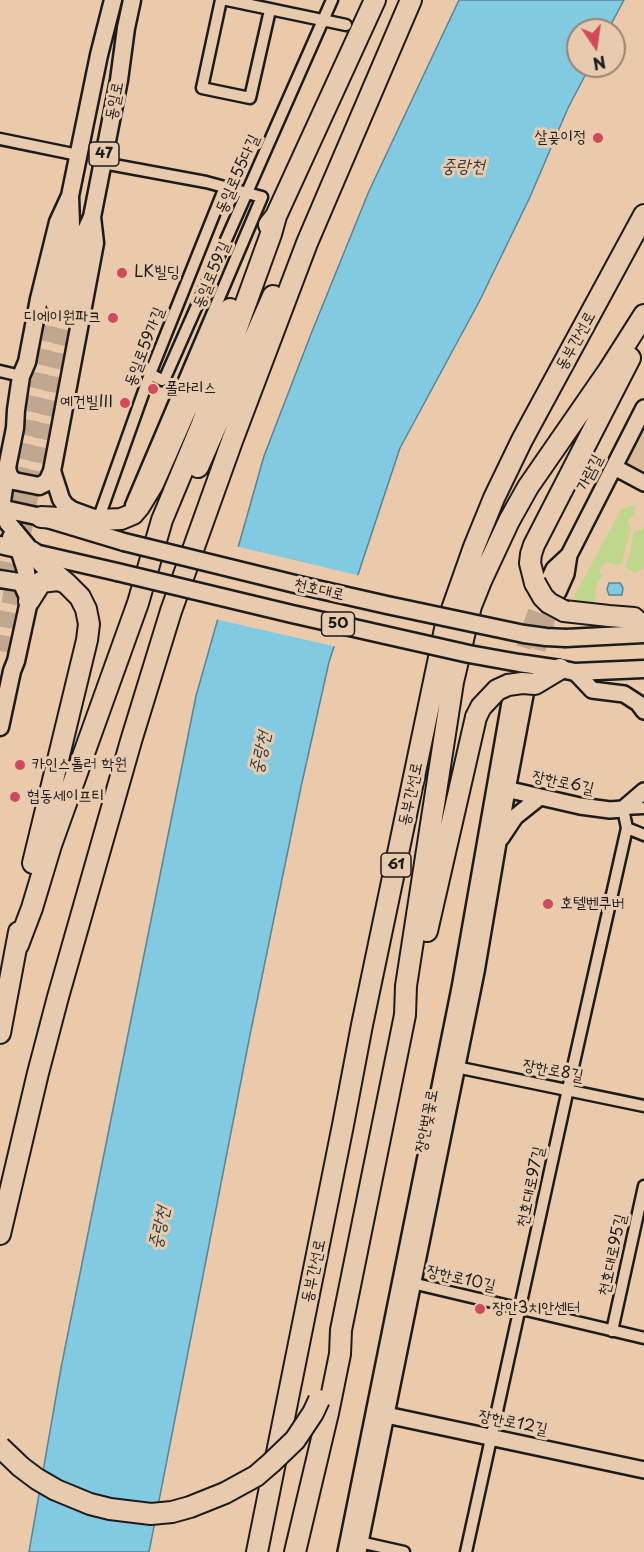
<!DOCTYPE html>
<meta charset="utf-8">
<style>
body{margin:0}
#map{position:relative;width:644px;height:1552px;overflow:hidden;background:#eacaab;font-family:"Playpen Sans",sans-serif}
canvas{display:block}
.north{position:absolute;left:566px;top:18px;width:60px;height:60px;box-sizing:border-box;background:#e8caae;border:2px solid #968474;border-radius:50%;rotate:167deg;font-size:16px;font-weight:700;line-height:24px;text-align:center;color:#1c1c1c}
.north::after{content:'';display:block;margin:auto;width:21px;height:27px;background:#d1495b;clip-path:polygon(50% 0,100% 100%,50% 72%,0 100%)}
</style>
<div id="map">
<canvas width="644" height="1552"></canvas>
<div class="north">N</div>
</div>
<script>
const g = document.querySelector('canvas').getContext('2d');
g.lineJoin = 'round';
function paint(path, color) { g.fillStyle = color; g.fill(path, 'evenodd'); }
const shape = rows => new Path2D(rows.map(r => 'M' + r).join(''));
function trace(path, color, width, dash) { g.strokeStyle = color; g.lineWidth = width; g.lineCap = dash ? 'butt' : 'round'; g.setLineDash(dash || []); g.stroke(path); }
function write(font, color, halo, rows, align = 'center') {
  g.font = font + ' "Playpen Sans","Poor Story",sans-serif'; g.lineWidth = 6; g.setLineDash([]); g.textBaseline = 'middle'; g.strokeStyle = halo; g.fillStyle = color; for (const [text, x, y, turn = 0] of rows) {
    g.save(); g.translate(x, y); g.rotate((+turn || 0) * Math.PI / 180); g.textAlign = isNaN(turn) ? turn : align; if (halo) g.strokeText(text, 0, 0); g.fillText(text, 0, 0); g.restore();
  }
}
const built = shape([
 [644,426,644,483,621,471]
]);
const green = shape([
 [628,506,635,506,634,516,629,518,628,521,631,529,621,565,606,562,600,569,599,571,603,576,598,581,597,585,594,602,575,601,573,598,621,510],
 [644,527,644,568,635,573,625,567,630,554,634,531,641,530]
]);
const water = shape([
 [459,0,624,0,608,30,578,30,578,66,590,66,568,108,530,197,479,302,400,448,329,662,301,787,250,1035,149,1552,29,1552,61,1368,196,696,264,456,311,334,369,191,459,0],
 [609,583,620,583,623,588,622,595,609,595,607,589,609,583]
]);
const pier = shape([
 [235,546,361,576,337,647,215,619]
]);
const secondaryTunnel = shape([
 [512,692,528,631,545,587],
 [525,694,542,635,556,597]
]);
const primaryTunnel = shape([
 [0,577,54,303],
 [0,651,68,305]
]);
const street = shape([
 [221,0,202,88,250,98,270,10],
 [227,0,346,25],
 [0,139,78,155],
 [103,163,206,182,262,197,131,505],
 [0,371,21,376],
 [150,374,162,380,165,378,332,0],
 [98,520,150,374,225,187],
 [644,808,623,809,627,828,644,835],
 [456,1067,644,1106],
 [412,1283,644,1338],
 [612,1331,644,1186],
 [355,1541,404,1552],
 [466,1552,568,1089,627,828]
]);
const secondary = shape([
 [614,467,644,483],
 [547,584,554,569,569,555],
 [558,592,566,574,569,555,644,408],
 [575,672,592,690,624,694,638,703,644,711],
 [497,787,580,806,610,810,623,809,644,791],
 [501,838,515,817,540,797],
 [377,1413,644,1470],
 [346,1552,460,988,511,697],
 [358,1552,476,972,507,790,525,695]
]);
const primary = shape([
 [54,303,71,225,70,196,99,55,113,0],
 [68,305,81,241,92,217,119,80,126,28,132,0],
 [7,468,9,476,14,481,39,486,47,482,52,471,95,243,92,217],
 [52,471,61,499,65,505,72,510,91,517],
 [0,508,41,517,124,542],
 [0,545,117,572],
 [32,552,8,523,1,508,7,468,15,428,16,410,21,376,27,362,39,299,58,222,70,196],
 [0,579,19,582,22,584,28,597],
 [566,638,644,634],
 [560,669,575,672,644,669],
 [0,727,12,671,16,661,29,601,26,571,19,549,11,537]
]);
const highway = shape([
 [269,225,276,216,375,0],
 [198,467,273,296],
 [41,517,98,520,121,519,133,514,139,507,153,484,230,309],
 [32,552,45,565,67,584,80,597,86,609,89,624,87,640,33,863],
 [535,583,530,563,531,554,534,545,630,358],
 [29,601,41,582,58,580,66,583],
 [564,611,609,616,634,618,644,628],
 [427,931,476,717],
 [18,945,32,908,51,845,138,603,162,520,202,424,271,234,276,216],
 [0,1033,19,932],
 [0,1234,38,1073,58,997,131,741,171,611,232,441,307,243,411,0],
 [257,1552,343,1125,362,1025,445,629,474,547,494,498,522,440,644,215],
 [295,1552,328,1413,340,1354,341,1330,405,1015,406,986,453,682,471,606,481,581,509,521,528,487,609,370,644,315]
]);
const primaryBridge = shape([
 [124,542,299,585,387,605,524,634,546,637,566,638],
 [117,572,292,614,469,654,519,663,560,669]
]);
const highwayBridge = shape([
 [535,583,543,597,549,603,564,611],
 [476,717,481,707,497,690,508,685,522,683,535,684,560,669],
 [0,1447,21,1467,37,1479,56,1490,90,1504,110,1509,151,1514,172,1512,190,1507,225,1493,256,1476,271,1463,295,1440,313,1413,319,1400]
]);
const markers = [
 [598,138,6,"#d1495b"],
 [122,273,6,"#d1495b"],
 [113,318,6,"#d1495b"],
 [153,389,6,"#d1495b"],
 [125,403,6,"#d1495b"],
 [20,765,6,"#d1495b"],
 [15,797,6,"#d1495b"],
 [548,904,6,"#d1495b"],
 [480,1309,6,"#d1495b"]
];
const shields = [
 [104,154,30],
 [338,624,33],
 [396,865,30]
];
const shieldNames = [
 ["47",104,154],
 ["50",338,624],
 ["61",396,865]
];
const streetNames = [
 ["동일로",115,101,-79],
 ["동일로55다길",238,174,-66],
 ["동일로59길",212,275,-67],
 ["동부간선로",576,341,-61],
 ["동일로59가길",145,347,-69],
 ["가람길",590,473,-63],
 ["천호대로",319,590,13],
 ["장한로6길",563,783,12],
 ["동부간선로",411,794,-78],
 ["장한로8길",553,1071,11],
 ["장안벚꽃로",427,1121,-79],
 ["천호대로97길",531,1187,-78],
 ["천호대로95길",613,1255,-78],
 ["동부간선로",314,1271,-78],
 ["장한로10길",461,1279,13],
 ["장한로12길",513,1423,12]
];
const poiNames = [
 ["살곶이정",586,138,"right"],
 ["LK빌딩",134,273],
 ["디에이원파크",101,318,"right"],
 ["폴라리스",165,389],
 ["예건빌III",113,403,"right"],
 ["카인스톨러 학원",32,765],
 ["협동세이프티",27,797],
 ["호텔벤쿠버",560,904],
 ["장안3치안센터",492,1309]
];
const waterNames = [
 ["중랑천",463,167],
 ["중랑천",261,753,-78],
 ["중랑천",160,1228,-78]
];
paint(built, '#dabb9c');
paint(green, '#bed78d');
paint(water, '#81cae2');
trace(water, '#598493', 1.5);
paint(pier, '#eacaab');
trace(secondaryTunnel, '#c1a78e', 15, [15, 8]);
trace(primaryTunnel, '#c1a78e', 16, [16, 8]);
trace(street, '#1c1c1c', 15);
trace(secondary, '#1c1c1c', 20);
trace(primary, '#1c1c1c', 21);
trace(highway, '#1c1c1c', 24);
trace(street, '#e8caae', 10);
trace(secondary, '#e8caae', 15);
trace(primary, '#e8caae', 16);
trace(highway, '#e8caae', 20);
trace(primaryBridge, '#1c1c1c', 21, []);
trace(highwayBridge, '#1c1c1c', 24, []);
trace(primaryBridge, '#e8caae', 16);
trace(highwayBridge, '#e8caae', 20);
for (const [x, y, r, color] of markers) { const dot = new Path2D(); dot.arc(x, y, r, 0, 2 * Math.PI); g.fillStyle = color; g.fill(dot); trace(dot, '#e8caae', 2); }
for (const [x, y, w] of shields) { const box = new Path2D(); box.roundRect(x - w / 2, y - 12, w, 24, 4.5); g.fillStyle = '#e8caae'; g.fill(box); trace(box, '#1c1c1c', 1.5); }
write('bold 15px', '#1c1c1c', null, shieldNames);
write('16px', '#1c1c1c', '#e8caae', streetNames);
write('16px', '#1c1c1c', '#e8caae', poiNames, 'left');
write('italic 18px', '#303f44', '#e8caae', waterNames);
</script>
